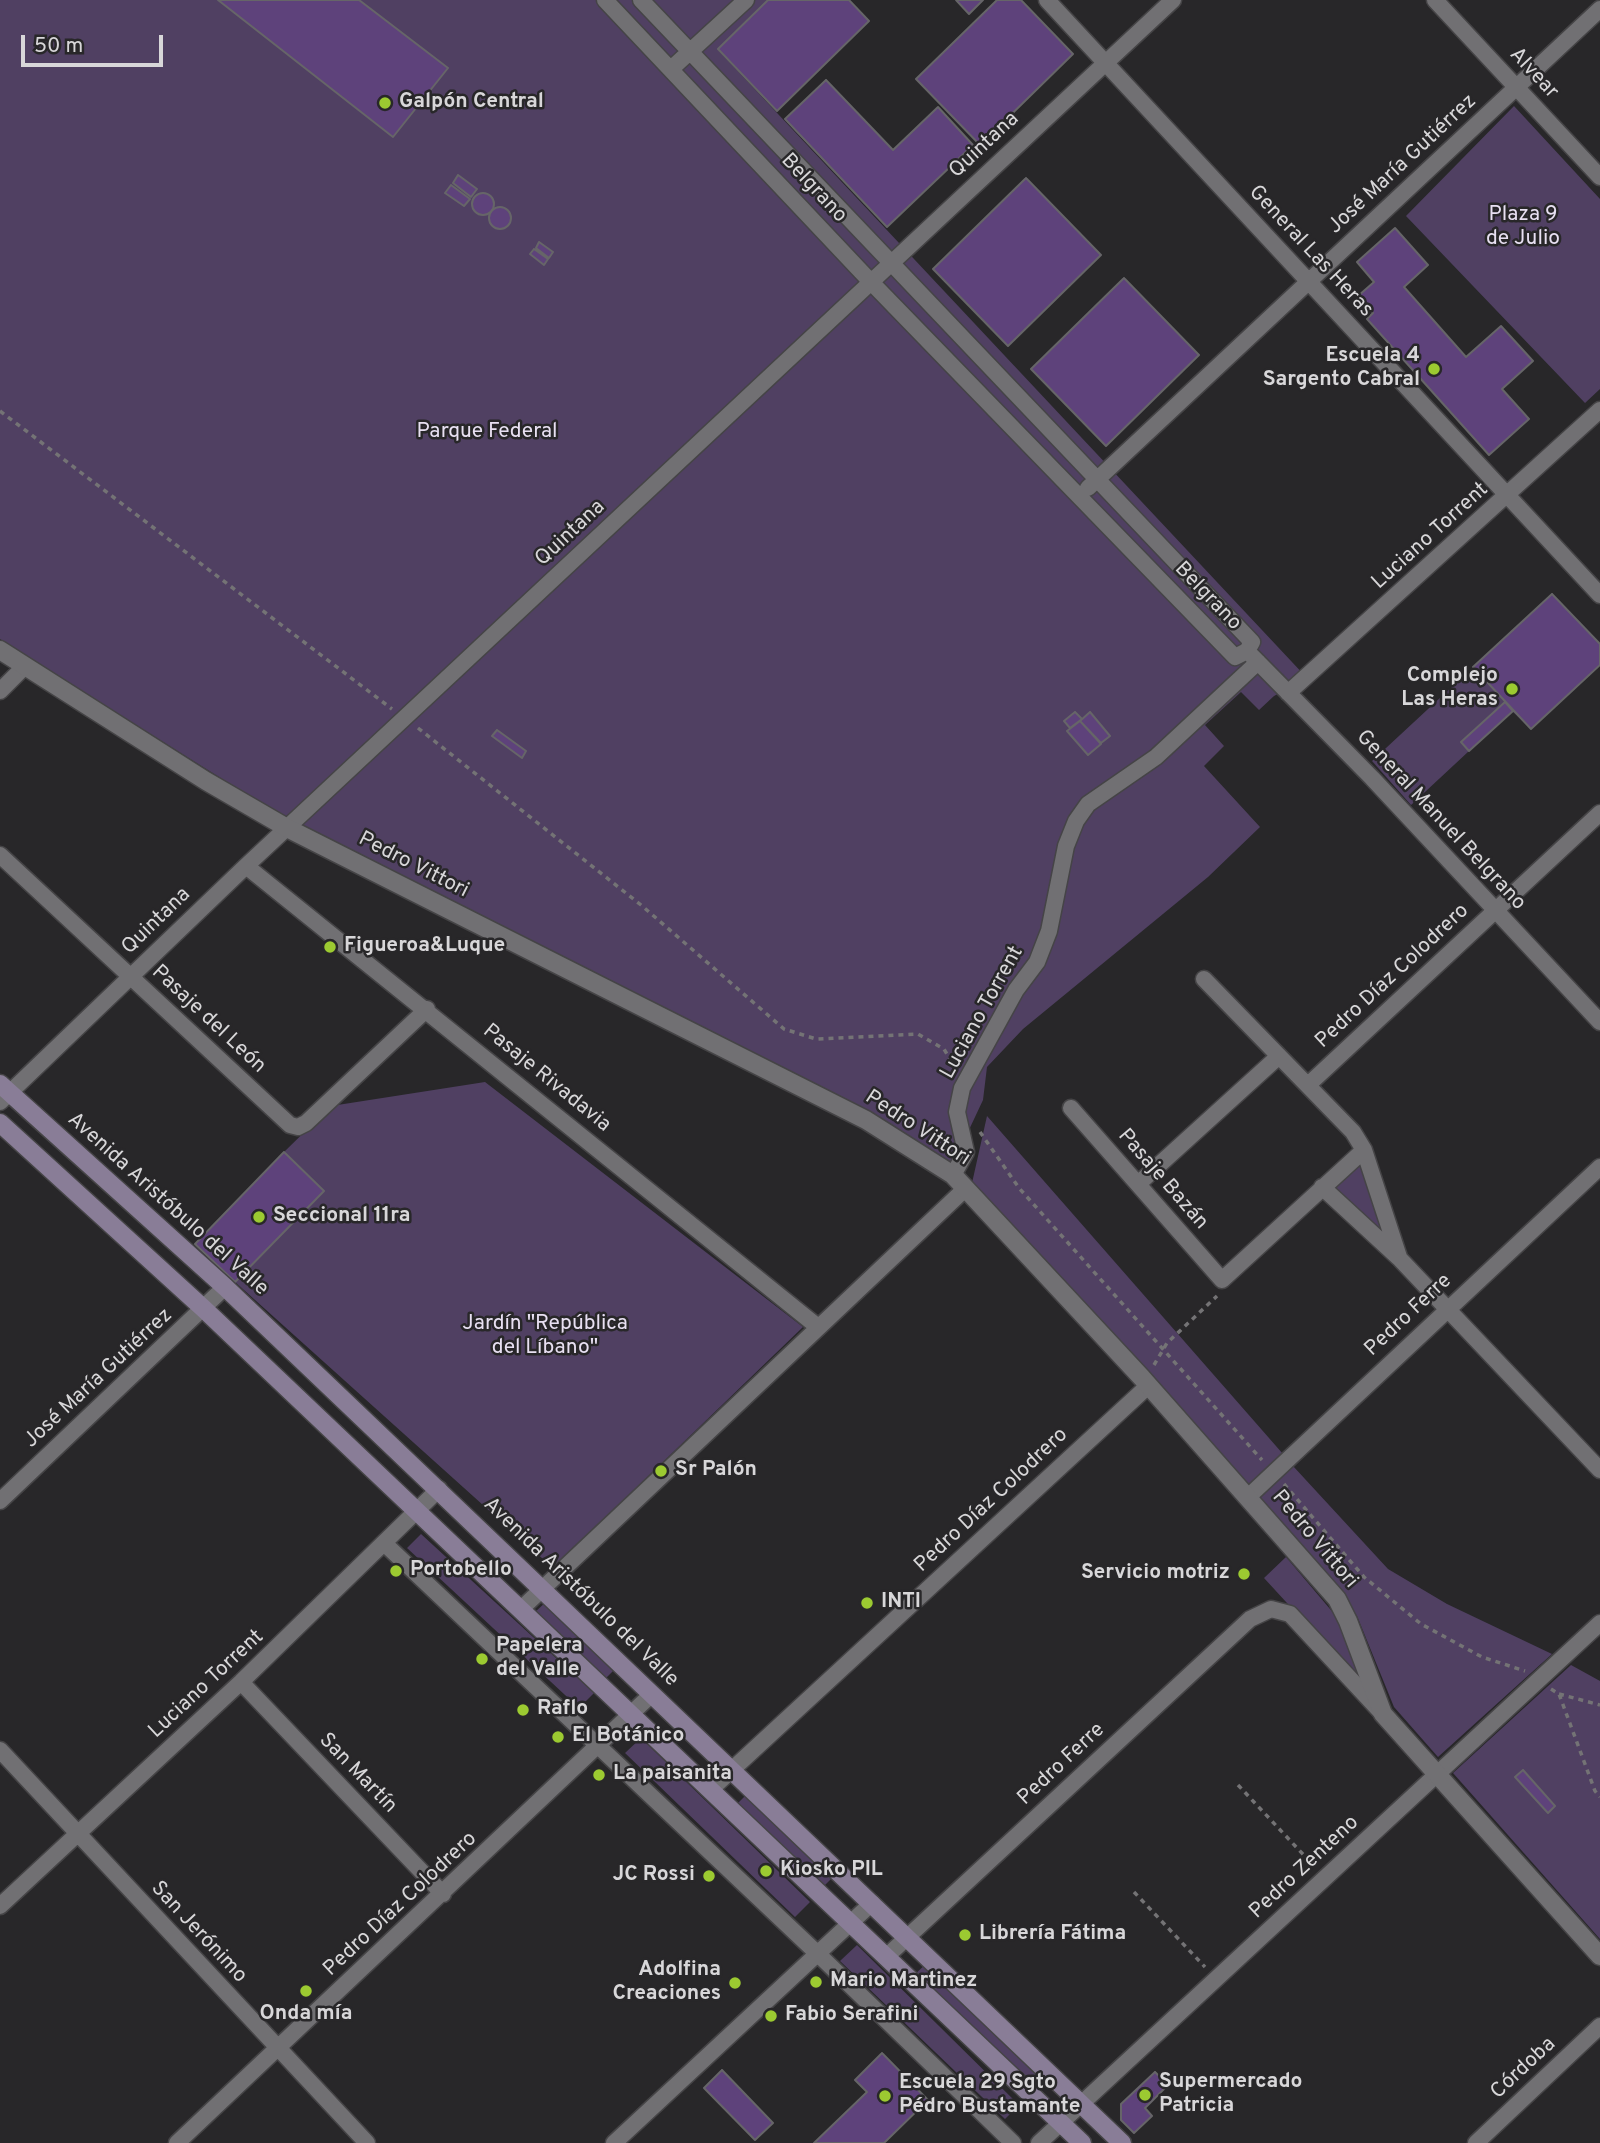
<!DOCTYPE html>
<meta charset="utf-8">
<style>
body{margin:0}
#map{position:relative;width:1600px;height:2143px;overflow:hidden;background:#282729;font-family:Overpass,sans-serif}
canvas{display:block}
.scale{position:absolute;left:21px;top:35px;width:142px;height:32px;box-sizing:border-box;border:4px solid #d8d7d9;border-top:0;padding-left:9px;font-size:21px;line-height:24px;white-space:nowrap;color:#d8d7d9;-webkit-text-stroke:5px #282729;paint-order:stroke}
</style>
<div id="map">
<canvas width="1600" height="2143"></canvas>
<div class="scale">50 m</div>
</div>
<script>
const g = document.querySelector('canvas').getContext('2d');
g.lineJoin = 'round';
function paint(path, color) { g.fillStyle = color; g.fill(path, 'evenodd'); }
const shape = rows => new Path2D(rows.map(r => 'M' + r).join(''));
function trace(path, color, width, dash) { g.strokeStyle = color; g.lineWidth = width; g.lineCap = dash ? 'butt' : 'round'; g.setLineDash(dash || []); g.stroke(path); }
function write(font, color, halo, rows, align = 'center') {
  g.font = font + ' Overpass,sans-serif'; g.lineWidth = 5; g.setLineDash([]); g.textBaseline = 'middle'; g.strokeStyle = halo; g.fillStyle = color; for (const [text, x, y, turn = 0] of rows) {
    g.save(); g.translate(x, y); g.rotate((+turn || 0) * Math.PI / 180); g.textAlign = isNaN(turn) ? turn : align; if (halo) g.strokeText(text, 0, 0); g.fillText(text, 0, 0); g.restore();
  }
}
const green = shape([
 [0,0,768,0,718,50,1307,678,1274,696,1259,710,1241,692,1205,725,1224,746,1204,766,1260,827,1208,877,1023,1029,987,1067,983,1100,952,1166,920,1143,881,1121,267,807,30,659,0,639],
 [1514,106,1600,199,1600,389,1585,403,1406,216],
 [1552,594,1600,644,1600,665,1531,729,1512,711,1411,805,1372,761],
 [485,1082,803,1327,553,1568,235,1282,323,1191,284,1152,331,1106],
 [987,1116,1283,1454,1247,1488,972,1183],
 [1363,1153,1390,1247,1324,1188],
 [1293,1466,1388,1569,1447,1604,1552,1654,1438,1757,1394,1707,1357,1616,1346,1600,1257,1499],
 [421,1534,594,1693,579,1708,407,1548],
 [1286,1557,1341,1622,1366,1689,1264,1578],
 [547,1601,616,1668,604,1680,534,1613],
 [1571,1665,1600,1681,1600,1939,1453,1773],
 [641,1738,810,1902,795,1917,625,1753],
 [747,1794,834,1876,823,1887,736,1805],
 [857,1945,1019,2105,1005,2119,840,1961],
 [927,1963,1045,2078,1033,2089,914,1975]
]);
const building = shape([
 [218,0,359,0,448,68,393,137,218,0],
 [768,0,849,0,869,21,777,111,718,49,768,0],
 [956,0,983,0,969,14,956,0],
 [997,0,1021,0,1073,54,980,145,916,79,997,0],
 [826,80,893,150,938,107,973,145,887,227,785,119,826,80],
 [458,175,477,189,471,197,453,183,458,175],
 [1026,178,1101,255,1008,346,933,269,1026,178],
 [451,185,470,199,464,206,445,193,451,185],
 '472 204a11 11 0 1 1 22 0a11 11 0 1 1-22 0Z',
 '489 218a11 11 0 1 1 22 0a11 11 0 1 1-22 0Z',
 [1395,228,1428,265,1404,287,1466,357,1501,326,1533,361,1502,389,1529,419,1489,455,1367,319,1373,313,1358,296,1374,282,1357,262,1395,228],
 [539,242,553,252,549,258,536,248,539,242],
 [534,249,548,259,544,265,530,254,534,249],
 [1124,278,1199,355,1106,446,1031,369,1124,278],
 [1552,594,1600,644,1600,665,1531,729,1473,667,1552,594],
 [1505,702,1513,711,1469,751,1461,742,1505,702],
 [1075,712,1082,719,1070,728,1064,721,1075,712],
 [1090,712,1110,736,1101,743,1080,721,1090,712],
 [1080,721,1101,744,1088,755,1067,731,1080,721],
 [497,730,526,751,522,758,492,736,497,730],
 [284,1152,324,1191,235,1282,195,1244,284,1152],
 [1523,1770,1555,1806,1548,1813,1515,1777,1523,1770],
 [882,2053,928,2100,884,2143,814,2143,867,2092,855,2080,882,2053],
 [722,2070,773,2123,755,2140,704,2088,722,2070],
 [1155,2072,1168,2085,1145,2108,1152,2116,1134,2133,1121,2120,1121,2104,1155,2072]
]);
const path = shape([
 [0,411,392,709],
 [418,728,641,905,784,1029,816,1039,918,1034,944,1049,954,1066],
 [980,1132,1019,1188,1262,1460],
 [1154,1365,1167,1343,1217,1296],
 [1284,1484,1364,1577,1421,1624,1482,1657,1525,1671],
 [1551,1689,1559,1694,1595,1791,1600,1797],
 [1559,1694,1600,1705],
 [1238,1785,1314,1866],
 [1134,1892,1205,1967]
]);
const minor = shape([
 [605,0,871,282,1235,657,1247,651,1252,642,641,0],
 [1047,0,1600,595],
 [1435,0,1600,177],
 [671,69,746,0],
 [1088,488,1600,9],
 [1252,656,1372,778,1600,1022],
 [0,691,25,666],
 [1288,693,1600,410],
 [0,855,290,1125,298,1127,306,1123,427,1009],
 [246,866,818,1327],
 [1204,979,1353,1132,1364,1150,1399,1257],
 [1308,1085,1600,813],
 [0,1102,246,866,1173,0],
 [1071,1108,1222,1280,1364,1150],
 [953,1175,966,1152,957,1112,962,1088,1016,990,1037,962,1049,931,1066,846,1076,821,1088,804,1156,757,1258,662],
 [1138,1184,1279,1056],
 [1322,1187,1399,1258,1600,1470],
 [1248,1497,1600,1167],
 [0,1501,225,1287],
 [385,1544,819,1955,1013,2143],
 [520,1610,966,1188],
 [241,1682,443,1894],
 [0,1750,367,2143],
 [710,1790,1148,1386],
 [0,1906,241,1682,439,1489],
 [886,1957,1250,1619,1271,1609,1290,1614,1381,1712],
 [177,2143,652,1694],
 [614,2143,872,1903],
 [1039,2143,1600,1623],
 [1476,2143,1600,2026]
]);
const tertiary = shape([
 [0,650,206,781,287,828,866,1120,953,1175,1142,1378,1337,1599,1348,1621,1383,1714,1600,1956]
]);
const secondary = shape([
 [0,1084,225,1287,1122,2143],
 [0,1123,204,1309,1082,2143]
]);
const markers = [
 [385,103,7,"#9cca31"],
 [1434,369,7,"#9cca31"],
 [1512,689,7,"#9cca31"],
 [330,947,7,"#9cca31"],
 [259,1217,7,"#9cca31"],
 [661,1471,7,"#9cca31"],
 [396,1571,7,"#9cca31"],
 [1244,1574,7,"#9cca31"],
 [867,1603,7,"#9cca31"],
 [482,1659,7,"#9cca31"],
 [523,1710,7,"#9cca31"],
 [558,1737,7,"#9cca31"],
 [599,1775,7,"#9cca31"],
 [766,1871,7,"#9cca31"],
 [709,1876,7,"#9cca31"],
 [965,1935,7,"#9cca31"],
 [816,1982,7,"#9cca31"],
 [735,1983,7,"#9cca31"],
 [306,1991,7,"#9cca31"],
 [771,2016,7,"#9cca31"],
 [1145,2095,7,"#9cca31"],
 [885,2096,7,"#9cca31"]
];
const streetNames = [
 ["Alvear",1533,74,47],
 ["Quintana",985,146,-43],
 ["José María Gutiérrez",1403,165,-43],
 ["Belgrano",813,189,47],
 ["General Las Heras",1310,252,47],
 ["Quintana",571,534,-43],
 ["Luciano Torrent",1431,537,-42],
 ["Belgrano",1207,597,46],
 ["General Manuel Belgrano",1440,821,47],
 ["Pedro Vittori",413,866,27],
 ["Quintana",157,922,-44],
 ["Pedro Díaz Colodrero",1393,977,-43],
 ["Luciano Torrent",983,1013,-61],
 ["Pasaje del León",208,1020,43],
 ["Pasaje Rivadavia",546,1079,39],
 ["Pedro Vittori",917,1129,33],
 ["Pasaje Bazán",1162,1180,49],
 ["Avenida Aristóbulo del Valle",167,1205,42],
 ["Pedro Ferre",1409,1316,-43],
 ["José María Gutiérrez",99,1379,-43],
 ["Pedro Díaz Colodrero",992,1501,-43],
 ["Pedro Vittori",1314,1540,50],
 ["Avenida Aristóbulo del Valle",580,1593,44],
 ["Luciano Torrent",207,1685,-43],
 ["Pedro Ferre",1062,1765,-43],
 ["San Martín",357,1774,46],
 ["Pedro Zenteno",1305,1868,-43],
 ["Pedro Díaz Colodrero",401,1905,-43],
 ["San Jerónimo",198,1933,47],
 ["Córdoba",1524,2069,-43]
];
const poiNames = [
 ["Galpón Central",399,103],
 ["Escuela 4",1420,357,"right"],
 ["Sargento Cabral",1420,381,"right"],
 ["Complejo",1498,677,"right"],
 ["Las Heras",1498,701,"right"],
 ["Figueroa&Luque",344,947],
 ["Seccional 11ra",273,1217],
 ["Sr Palón",675,1471],
 ["Portobello",410,1571],
 ["Servicio motriz",1230,1574,"right"],
 ["INTI",881,1603],
 ["Papelera",496,1647],
 ["del Valle",496,1671],
 ["Raflo",537,1710],
 ["El Botánico",572,1737],
 ["La paisanita",613,1775],
 ["Kiosko PIL",780,1871],
 ["JC Rossi",695,1876,"right"],
 ["Librería Fátima",979,1935],
 ["Adolfina",721,1971,"right"],
 ["Creaciones",721,1995,"right"],
 ["Mario Martinez",830,1982],
 ["Onda mía",306,2015,"center"],
 ["Fabio Serafini",785,2016],
 ["Supermercado",1159,2083],
 ["Patricia",1159,2107],
 ["Escuela 29 Sgto",899,2084],
 ["Pédro Bustamante",899,2108]
];
const parkNames = [
 ["Plaza 9",1523,216],
 ["de Julio",1523,240],
 ["Parque Federal",487,433],
 ["Jardín \"República",545,1325],
 ["del Líbano\"",545,1349]
];
paint(green, '#504062');
paint(building, '#5e427b');
trace(building, '#666568', 2);
trace(minor, '#454446', 19);
trace(tertiary, '#454446', 21);
trace(secondary, '#454446', 21);
trace(path, '#747375', 3.5, [5, 5]);
trace(minor, '#717073', 16);
trace(tertiary, '#717073', 18);
trace(secondary, '#897d97', 18);
for (const [x, y, r, color] of markers) { const dot = new Path2D(); dot.arc(x, y, r, 0, 2 * Math.PI); g.fillStyle = color; g.fill(dot); trace(dot, '#282729', 2.5); }
write('21px', '#d8d7d9', '#282729', streetNames);
write('bold 21px', '#d8d7d9', '#282729', poiNames, 'left');
write('21px', '#e8e0f2', '#282729', parkNames);
</script>
